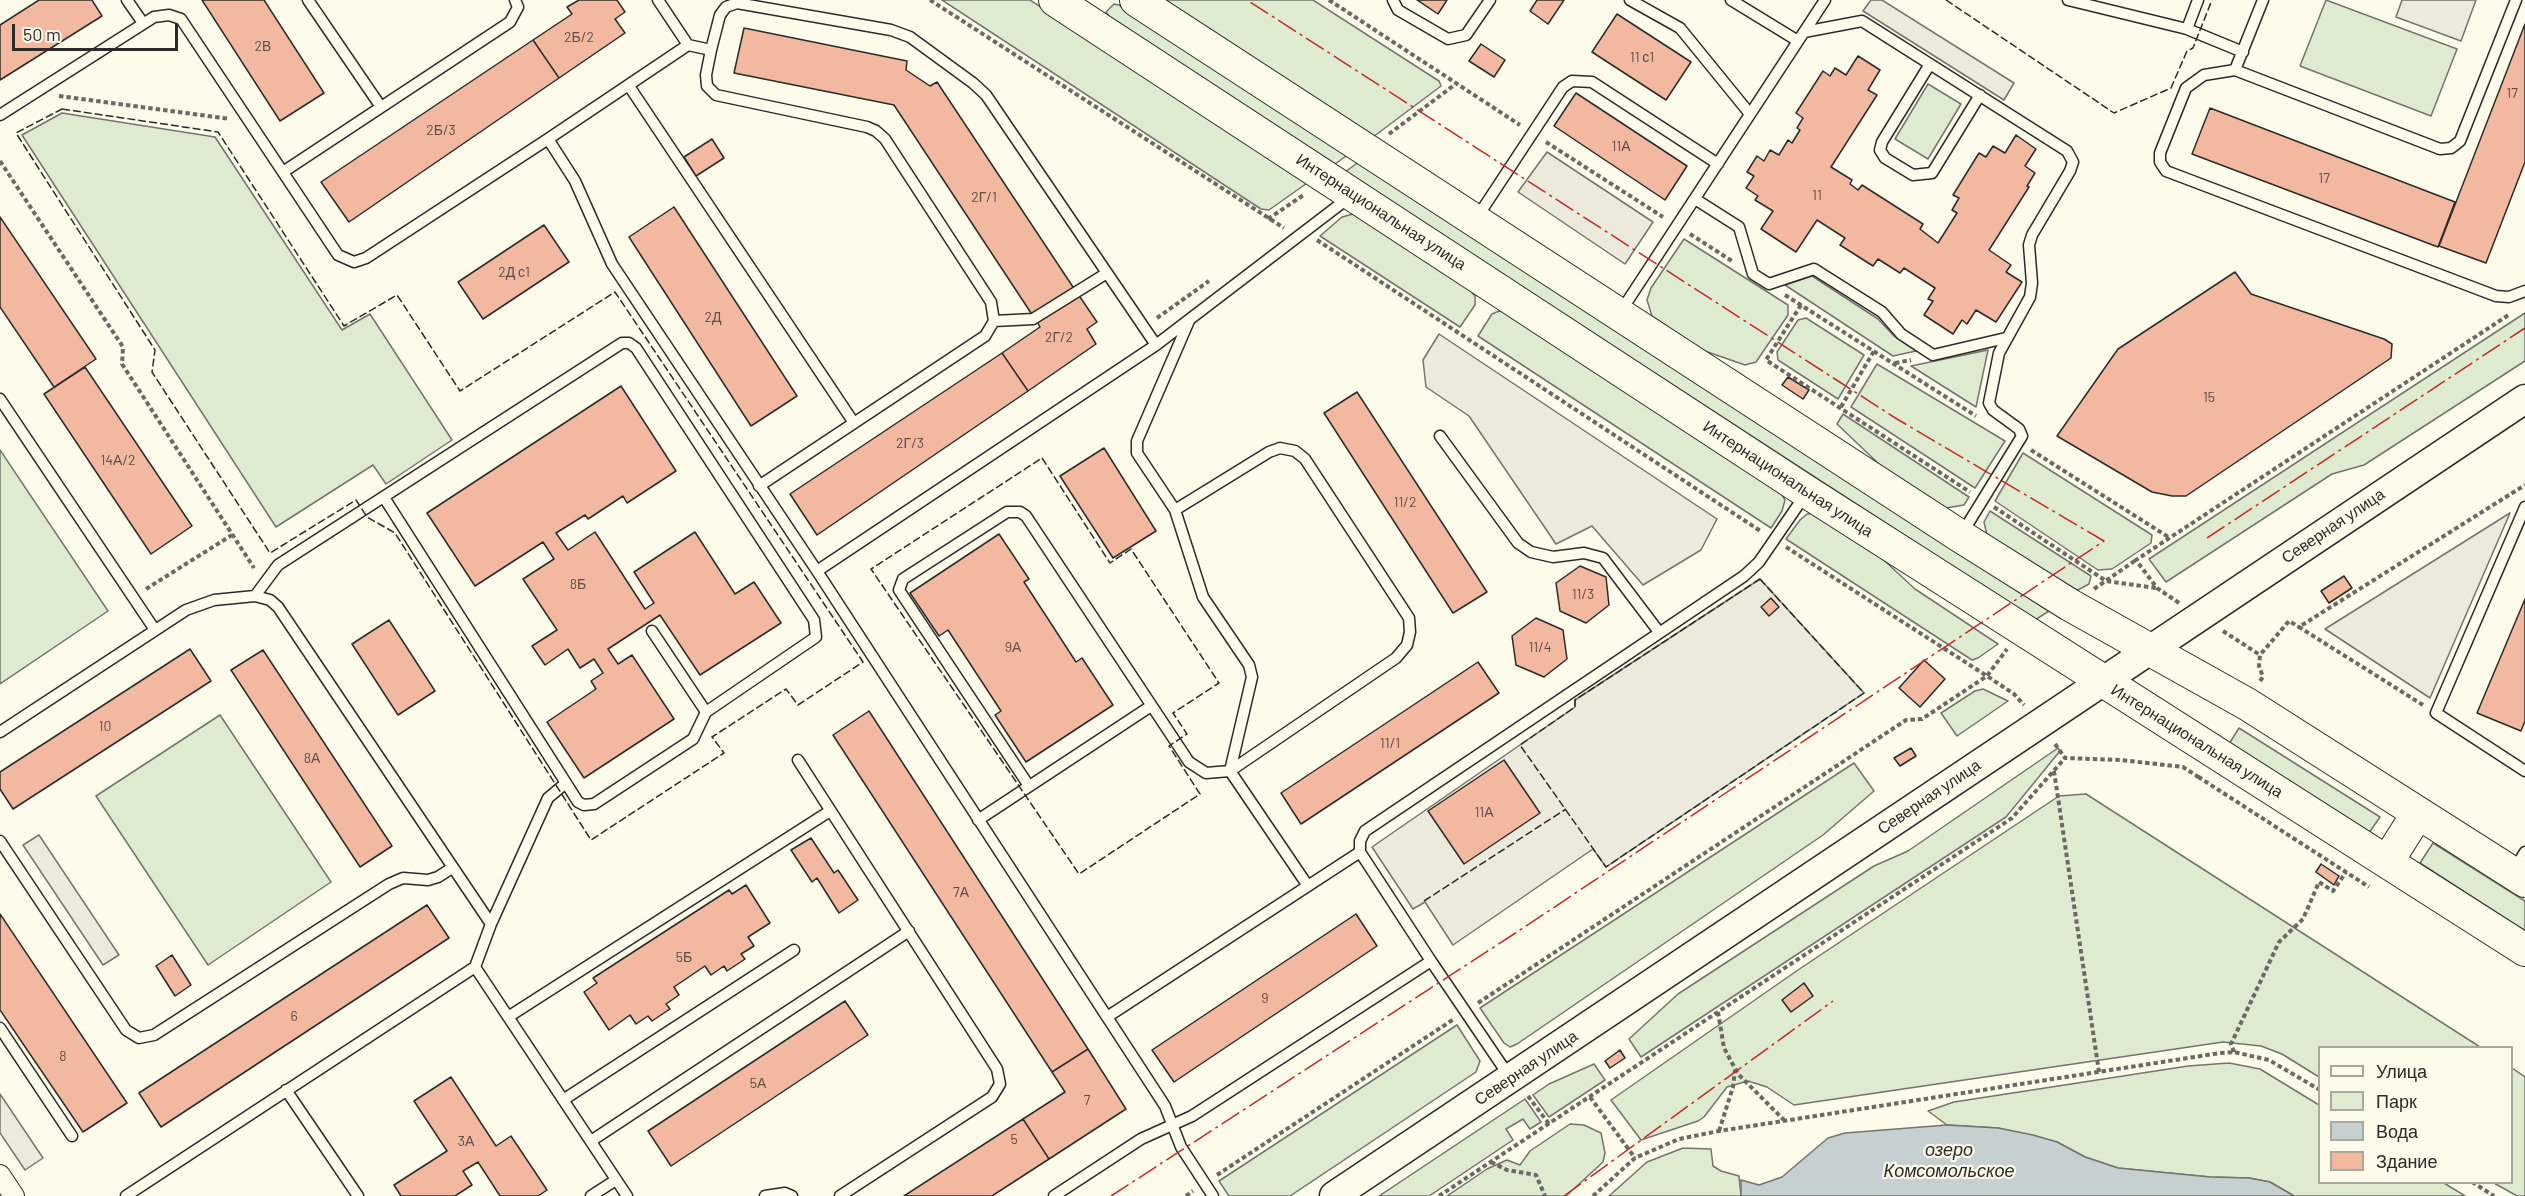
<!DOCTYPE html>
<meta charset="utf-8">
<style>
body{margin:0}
#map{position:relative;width:2525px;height:1196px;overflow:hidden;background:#fdfbea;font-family:Barlow,sans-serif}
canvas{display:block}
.legend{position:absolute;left:2318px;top:1046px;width:195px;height:138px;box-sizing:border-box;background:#fdfbea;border:2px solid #a9a89e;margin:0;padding:8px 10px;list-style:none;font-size:18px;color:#2b2b2b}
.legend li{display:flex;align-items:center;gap:12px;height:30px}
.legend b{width:30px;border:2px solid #a9a89e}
.scale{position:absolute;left:12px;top:24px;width:166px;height:27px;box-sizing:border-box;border:3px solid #2b2b2b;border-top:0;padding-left:8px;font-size:18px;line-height:21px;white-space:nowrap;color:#2b2b2b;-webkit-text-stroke:4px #fdfbea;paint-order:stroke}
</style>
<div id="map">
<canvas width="2525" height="1196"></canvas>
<ul class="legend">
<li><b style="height:8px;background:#fdfbea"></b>Улица</li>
<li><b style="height:16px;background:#deebd1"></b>Парк</li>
<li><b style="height:16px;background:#c7d0d0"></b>Вода</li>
<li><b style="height:16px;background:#f2b8a0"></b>Здание</li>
</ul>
<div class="scale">50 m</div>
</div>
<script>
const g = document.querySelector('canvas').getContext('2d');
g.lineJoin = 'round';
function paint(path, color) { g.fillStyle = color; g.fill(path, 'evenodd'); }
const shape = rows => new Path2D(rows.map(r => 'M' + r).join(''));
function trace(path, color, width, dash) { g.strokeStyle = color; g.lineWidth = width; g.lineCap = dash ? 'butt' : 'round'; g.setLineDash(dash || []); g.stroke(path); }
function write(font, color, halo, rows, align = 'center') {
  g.font = font + ' Barlow,sans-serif'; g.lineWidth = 4.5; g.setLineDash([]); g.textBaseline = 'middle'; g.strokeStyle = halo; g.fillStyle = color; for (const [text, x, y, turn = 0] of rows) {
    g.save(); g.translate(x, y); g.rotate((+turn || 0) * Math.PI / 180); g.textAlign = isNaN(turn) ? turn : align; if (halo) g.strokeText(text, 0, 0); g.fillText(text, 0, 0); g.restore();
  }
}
const green = shape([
 [942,0,1030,0,1310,181,1269,210,1261,209,942,0],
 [1164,0,1313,0,1439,81,1441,86,1373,137,1164,0],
 [2326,0,2457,49,2431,116,2300,66,2326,0],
 [1114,4,1119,5,1349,154,1335,164,1111,19,1106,12,1114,4],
 [1928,84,1961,104,1928,159,1895,139,1928,84],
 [62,113,215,137,342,330,370,314,452,440,386,484,373,465,276,527,22,135,62,113],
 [1360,161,2049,611,2035,620,1345,172,1360,161],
 [1353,214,1364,217,1468,288,1475,296,1475,305,1460,327,1320,236,1342,217,1353,214],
 [1684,239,1788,305,1788,315,1756,362,1745,365,1702,350,1652,316,1647,300,1651,288,1684,239],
 [1812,276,1878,319,1894,336,1916,351,1893,356,1785,285,1812,276],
 [1499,311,1507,312,1778,488,1785,500,1782,511,1771,528,1478,336,1492,314,1499,311],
 [2525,313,2525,361,2364,465,2332,474,2166,582,2149,559,2525,313],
 [1806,318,1864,355,1838,399,1778,360,1777,352,1798,320,1806,318],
 [1988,350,1976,407,1911,366,1988,350],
 [1877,364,2005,441,1975,488,1851,407,1877,364],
 [1843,414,1969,497,1964,505,1946,508,1880,465,1837,424,1843,414],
 [0,450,108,611,0,684,0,450],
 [2023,453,2152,535,2151,543,2112,569,2098,570,1995,501,2023,453],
 [1990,511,2091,576,2089,584,2076,591,1987,535,1984,522,1990,511],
 [1817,513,1874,551,1915,589,1998,644,1978,658,1972,660,1786,539,1800,520,1807,514,1817,513],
 [1983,689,2008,701,1957,736,1941,713,1975,691,1983,689],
 [220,715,331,882,208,965,96,796,220,715],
 [2239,728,2380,817,2369,833,2229,744,2239,728],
 [2058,748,2060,751,2006,817,1641,1057,1629,1039,1678,994,1874,866,1908,851,2058,748],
 [1854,763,1874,791,1823,835,1517,1044,1510,1047,1504,1043,1480,1008,1854,763],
 [2086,794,2480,1047,2320,1048,2319,1077,2282,1054,2261,1046,2223,1042,1794,1105,1767,1087,1748,1081,1727,1087,1704,1117,1698,1121,1641,1140,1611,1100,1798,970,2059,796,2086,794],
 [2433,843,2525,901,2525,931,2420,863,2433,843],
 [1457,1025,1480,1061,1476,1072,1290,1196,1229,1196,1219,1181,1457,1025],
 [2229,1063,2260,1069,2319,1105,2320,1182,2444,1183,2465,1196,2294,1196,2270,1182,2249,1178,2210,1177,2118,1168,2085,1157,2057,1142,1998,1128,1947,1125,1928,1111,1954,1102,2188,1066,2229,1063],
 [1594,1064,1605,1080,1549,1117,1533,1095,1549,1084,1594,1064],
 [2512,1068,2525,1077,2525,1196,2517,1196,2494,1183,2512,1182,2512,1068],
 [1525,1099,1541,1122,1530,1129,1523,1119,1506,1129,1513,1140,1429,1196,1379,1196,1525,1099],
 [1570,1124,1584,1125,1601,1133,1605,1153,1603,1162,1566,1196,1447,1196,1487,1169,1507,1160,1520,1165,1530,1151,1570,1124],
 [1683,1148,1711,1149,1713,1166,1721,1171,1739,1176,1741,1196,1609,1196,1647,1162,1683,1148]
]);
const parking = shape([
 [1871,0,1882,0,2014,83,2004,100,1863,11,1871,0],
 [2402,0,2476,0,2461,41,2396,17,2402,0],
 [1547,152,1653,222,1625,264,1518,192,1547,152],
 [1439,334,1717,519,1701,550,1643,585,1592,526,1556,544,1469,416,1426,387,1423,360,1439,334],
 [2510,513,2430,698,2325,629,2510,513],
 [1760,579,1864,693,1606,867,1593,849,1453,945,1425,902,1413,909,1372,847,1575,707,1575,700,1760,579],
 [39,835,119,955,103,965,23,845,39,835],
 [0,1094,43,1158,25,1170,0,1133,0,1094]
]);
const water = shape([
 [1947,1125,1998,1128,2033,1135,2057,1142,2085,1157,2118,1168,2210,1177,2249,1178,2270,1182,2294,1196,1741,1196,1741,1180,1759,1185,1782,1177,1828,1138,1845,1133,1947,1125]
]);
const building = shape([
 [39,0,92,0,102,16,0,80,0,25,39,0],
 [202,0,264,0,324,93,280,121,202,0],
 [579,0,617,0,625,12,615,19,625,33,559,78,533,40,572,14,567,7,579,0],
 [1417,0,1447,0,1438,14,1417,0],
 [1537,0,1564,0,1548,24,1530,11,1537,0],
 [1617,14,1691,62,1666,100,1592,52,1617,14],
 [2525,24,2525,162,2486,263,2439,246,2525,24],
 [744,28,907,61,906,70,930,86,937,82,1075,290,1033,316,894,105,734,73,744,28],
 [533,40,559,78,349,222,321,182,533,40],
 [1481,44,1505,60,1494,77,1469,61,1481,44],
 [1858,56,1880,70,1868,90,1877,95,1831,167,1852,180,1850,184,1858,190,1862,185,1923,224,1920,229,1938,243,1957,213,1952,210,1959,198,1953,195,1979,153,1986,157,1993,146,2005,153,2016,135,2036,149,2025,166,2035,173,2027,186,2029,187,1989,250,2011,265,2006,272,2022,282,1996,322,1976,310,1967,324,1962,320,1953,334,1924,315,1933,301,1928,299,1935,288,1904,268,1900,273,1878,259,1873,266,1840,245,1845,238,1817,220,1796,252,1761,229,1773,211,1755,200,1758,196,1746,188,1754,176,1747,172,1757,156,1764,161,1770,150,1779,155,1788,140,1792,143,1800,130,1797,128,1803,118,1796,113,1823,71,1830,76,1835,68,1846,75,1858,56],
 [1576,93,1687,166,1665,200,1554,126,1576,93],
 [2210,108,2455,202,2438,247,2192,154,2210,108],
 [712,139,724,158,696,176,684,157,712,139],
 [674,207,797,396,751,426,629,237,674,207],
 [0,217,96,359,54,387,0,307,0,217],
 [544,225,569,262,483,319,458,282,544,225],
 [2235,272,2251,294,2384,339,2392,344,2391,358,2186,496,2172,496,2152,492,2057,436,2118,349,2235,272],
 [1078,294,1097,322,1087,329,1096,344,1028,391,1002,353,1040,327,1036,320,1078,294],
 [1002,353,1028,391,817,535,790,494,1002,353],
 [85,367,192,526,151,554,44,394,85,367],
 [1788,377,1809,390,1803,399,1782,385,1788,377],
 [621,386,676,471,627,503,623,496,588,519,585,515,556,533,568,550,595,532,645,609,654,603,634,572,695,532,735,594,754,582,781,623,700,675,660,615,608,649,618,664,632,655,674,719,584,778,547,722,596,689,591,681,603,673,594,659,580,668,568,649,545,665,532,646,557,630,523,579,554,559,543,542,475,586,427,513,621,386],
 [1357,392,1487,592,1453,613,1324,413,1357,392],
 [1104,448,1156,531,1113,558,1060,476,1104,448],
 [999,534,1029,579,1024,582,1076,662,1082,658,1113,705,1026,762,995,715,1001,711,948,630,939,636,910,593,999,534],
 [1580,566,1606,577,1609,605,1586,623,1560,611,1556,583,1580,566],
 [2344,576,2352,588,2329,603,2321,591,2344,576],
 [1771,598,1779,607,1769,616,1761,607,1771,598],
 [2525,599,2525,721,2521,731,2477,713,2525,599],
 [1536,618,1563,630,1567,659,1544,677,1516,665,1512,636,1536,618],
 [389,620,435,691,398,715,352,644,389,620],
 [190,649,211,681,13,809,0,789,0,772,190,649],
 [263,650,392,846,360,867,231,670,263,650],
 [1924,660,1945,679,1920,707,1899,688,1924,660],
 [1478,662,1499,693,1301,824,1281,793,1478,662],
 [869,711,1088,1049,1052,1072,833,735,869,711],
 [1911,748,1916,756,1900,766,1894,758,1911,748],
 [1504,760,1540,813,1464,864,1428,811,1504,760],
 [811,838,834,873,838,870,858,900,839,913,817,878,812,882,791,850,811,838],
 [2321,864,2339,876,2334,885,2316,872,2321,864],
 [746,885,770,923,748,937,754,946,741,954,745,959,727,971,724,966,711,975,705,966,674,987,679,995,666,1004,670,1009,652,1021,648,1016,636,1024,630,1015,609,1030,584,992,597,983,593,978,729,890,732,894,746,885],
 [427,905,449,938,161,1127,139,1093,427,905],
 [0,914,127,1103,83,1132,0,1010,0,914],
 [1356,914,1377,946,1174,1082,1152,1050,1356,914],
 [172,955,191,985,175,996,156,966,172,955],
 [1804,983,1813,996,1791,1012,1782,1000,1804,983],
 [845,1001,868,1035,671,1166,648,1131,845,1001],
 [1088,1049,1126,1109,1049,1159,1023,1119,1065,1092,1052,1072,1088,1049],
 [1620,1050,1625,1058,1610,1068,1605,1061,1620,1050],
 [451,1077,496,1146,511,1136,547,1190,538,1196,500,1196,478,1162,463,1171,472,1185,455,1196,401,1196,394,1185,447,1151,414,1101,451,1077],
 [1023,1119,1049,1159,992,1196,904,1196,1023,1119]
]);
const path = shape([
 [930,0,1284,228],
 [1329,0,1520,125],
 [59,96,230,119],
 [1389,134,1457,83],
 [1546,142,1663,217],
 [0,161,123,347,122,364,254,568],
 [1268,219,1305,194],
 [1690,234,1732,261],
 [1317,240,1762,532],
 [1785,295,1976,416],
 [1801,305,1766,360,1970,492],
 [1157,318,1209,281],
 [1895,363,1911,360],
 [1841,407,1874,351],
 [2031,450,2170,538],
 [1994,507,2106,581,2156,588],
 [1786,547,1987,676,2014,694,2024,705],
 [146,589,232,535],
 [2094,589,2136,560],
 [2179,603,2157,588,2136,560,2510,314],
 [2223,631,2260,655],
 [2260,681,2263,677,2259,666,2260,655,2289,621,2299,627],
 [2423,705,2299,627,2525,485],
 [2055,744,2065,758,2121,760,2183,767,2200,778],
 [2054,771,2099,1072],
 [2201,776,2200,778,2369,887],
 [1478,1003,1906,720,1922,719,1987,676,2007,649],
 [1718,1012,1724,1048,1738,1074,1784,1120],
 [2234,1052,2231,1044,2279,942,2303,919,2319,882,2333,891,2346,872],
 [1528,1096,1549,1124],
 [1590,1097,1635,1158],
 [1719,1131,1733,1087,1735,1070],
 [1491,1162,1507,1170,1536,1175,1545,1196],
 [1217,1175,1454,1019],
 [2472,1182,2494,1196],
 [1186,1196,1193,1191],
 [1439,1196,2012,818,2065,758],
 [1593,1196,1635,1158,1679,1139,1719,1131,2220,1053,2234,1052,2269,1060,2320,1090]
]);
const lane = shape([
 [127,0,143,23],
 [308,0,381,107],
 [658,0,688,45,711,50],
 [1393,0,1398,10,1448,39,1466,35,1490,0],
 [1630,0,1680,28,1750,114],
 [1731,0,1798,41],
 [2068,0,2187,29,2243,52],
 [2516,0,2460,141,2451,148,2440,149,2235,70,2204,75,2186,88,2160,153,2160,162,2166,171,2496,296,2509,297,2525,291],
 [2187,29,2198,0],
 [1804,32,1862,21,2067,151,2073,162,2070,171,2032,235,2029,245,2032,283,2030,297,1999,353,1989,403,1993,410,2019,429,2022,436,1961,535],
 [1930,64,1882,142,1880,150,1885,158,1913,175,1932,173,1980,95],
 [2235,70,2263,0],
 [629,86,854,423,985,336,994,321,991,302,885,139,876,131,867,127,716,95,707,86,706,75,711,50,720,15,726,7,737,3,891,30,910,37,973,83,986,95,1156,345,1351,196],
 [0,115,154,17,169,15,181,19,338,255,354,262,366,258,548,139,575,181,612,264,817,571,1107,1017,1360,852],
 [548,139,688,45],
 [283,172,510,22,518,7,515,0],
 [1695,199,1739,227,1753,274,1769,284,1814,269,1882,312,1901,334,1933,355,2006,338],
 [1476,219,1563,87,1572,81,1592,82,1718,164],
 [1621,311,1825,0],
 [994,321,1033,319,1107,273],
 [1189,321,1137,441,1137,453,1175,510,1203,597,1249,665,1252,677,1230,771,1308,886],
 [0,399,155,630],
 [1440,436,1518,543,1531,552,1553,557,1584,553,1603,558,1659,632],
 [759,486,854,423],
 [2525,507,2436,713,2525,771],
 [817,571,1156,345],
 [255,596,278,565,622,343,629,343,636,348,814,620,816,637,706,712,693,739,594,804,584,805,578,802,566,783,385,499],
 [652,631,706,712],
 [0,732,186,610,214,600,255,596,270,600,278,607,491,924,475,967,627,1196],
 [798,760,997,1069,1000,1084,992,1097,840,1196],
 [1029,786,899,590,903,579,1007,512,1020,512,1026,516,1189,762,1206,773,1230,771,1396,658,1407,645,1410,632,1409,618,1305,459,1295,451,1280,448,1269,452,1175,510],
 [978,820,1151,706],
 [0,841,126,1030,139,1038,154,1035,389,884,403,878,428,880,438,877,452,868],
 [2514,870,2525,852],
 [491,924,548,798,566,783],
 [1431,961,1360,852,1360,841,1365,831,1744,576,1759,562,1805,495],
 [508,1017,830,811],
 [1107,1017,1165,1106,1181,1147,1213,1196],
 [0,1028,72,1136],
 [286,1090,358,1196],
 [563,1100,794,950],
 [591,1141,909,931],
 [126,1196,475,967],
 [591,1196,616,1180],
 [765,1196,785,1193,792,1196],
 [1054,1196,1141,1139,1192,1116,1431,961,1509,1076]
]);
const street = shape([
 [0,1175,14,1196]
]);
const secondary = shape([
 [1334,1196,2525,399]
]);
const primary = shape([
 [1055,0,1807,492,2525,950],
 [1136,0,1960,536,2070,605,2247,704,2525,881],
 [2387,862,2418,813]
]);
const fence = shape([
 [1946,0,2114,113,2171,88,2187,51,2193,48,2212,0],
 [62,109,218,132,344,326,397,295,460,391,615,292,863,662,798,705,786,689,712,737,724,753,591,840,395,533,367,517,356,500,270,553,152,372,155,350,16,133,62,109],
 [1042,458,1110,563,1131,549,1219,683,1173,713,1187,734,1169,746,1200,794,1079,874,871,569,1042,458],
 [1760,579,1864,693,1606,867,1520,745,1575,707,1575,700,1760,579],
 [1424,901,1566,809]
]);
const power = shape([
 [2207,538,2525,328],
 [1111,1196,1514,934,2104,541,1897,419,1247,0],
 [1564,1196,1833,1001]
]);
const numberNames = [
 ["2Б/2",579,37],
 ["2В",263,46],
 ["11 с1",1642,57],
 ["17",2512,93],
 ["2Б/3",441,130],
 ["11А",1621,146],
 ["17",2324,178],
 ["11",1817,195],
 ["2Г/1",984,197],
 ["2Д с1",514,272],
 ["2Д",713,317],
 ["2Г/2",1059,337],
 ["15",2209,397],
 ["2Г/3",910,443],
 ["14А/2",118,460],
 ["11/2",1405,502],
 ["8Б",578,584],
 ["11/3",1583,594],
 ["9А",1013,647],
 ["11/4",1540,647],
 ["10",105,726],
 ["11/1",1390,743],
 ["8А",312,758],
 ["11А",1484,812],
 ["7А",961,892],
 ["5Б",684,957],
 ["9",1265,998],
 ["6",294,1016],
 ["8",63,1056],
 ["5А",758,1083],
 ["7",1087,1100],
 ["5",1014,1139],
 ["3А",466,1141]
];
const streetNames = [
 ["Интернациональная улица",1381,212,33],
 ["Интернациональная улица",1788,479,33],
 ["Северная улица",2333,526,-34],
 ["Интернациональная улица",2197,741,32],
 ["Северная улица",1929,797,-34],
 ["Северная улица",1526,1068,-34]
];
const waterNames = [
 ["озеро",1949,1150],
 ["Комсомольское",1949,1171]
];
paint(green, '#deebd1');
trace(green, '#74746e', 1.5);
paint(parking, '#eceadb');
trace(parking, '#74746e', 1.5);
paint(water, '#c7d0d0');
trace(water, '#74746e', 1.5);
paint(building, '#f2b8a0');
trace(building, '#2b2b2b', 1.5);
trace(lane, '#2b2b2b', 13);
trace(street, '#2b2b2b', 22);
trace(secondary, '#2b2b2b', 31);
trace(primary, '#2b2b2b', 34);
trace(path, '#6a6964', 4, [4.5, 3]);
trace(lane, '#fdfbea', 10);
trace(street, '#fdfbea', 20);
trace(secondary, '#fdfbea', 28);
trace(primary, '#fdfbea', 32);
trace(fence, '#2b2b2b', 1.5, [8, 3]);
trace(power, '#c62828', 1.5, [21, 4.5, 3, 4.5]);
write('14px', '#5d4e48', null, numberNames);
write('16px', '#2b2b2b', '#fdfbea', streetNames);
write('italic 18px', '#2b2b2b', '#fdfbea', waterNames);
</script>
